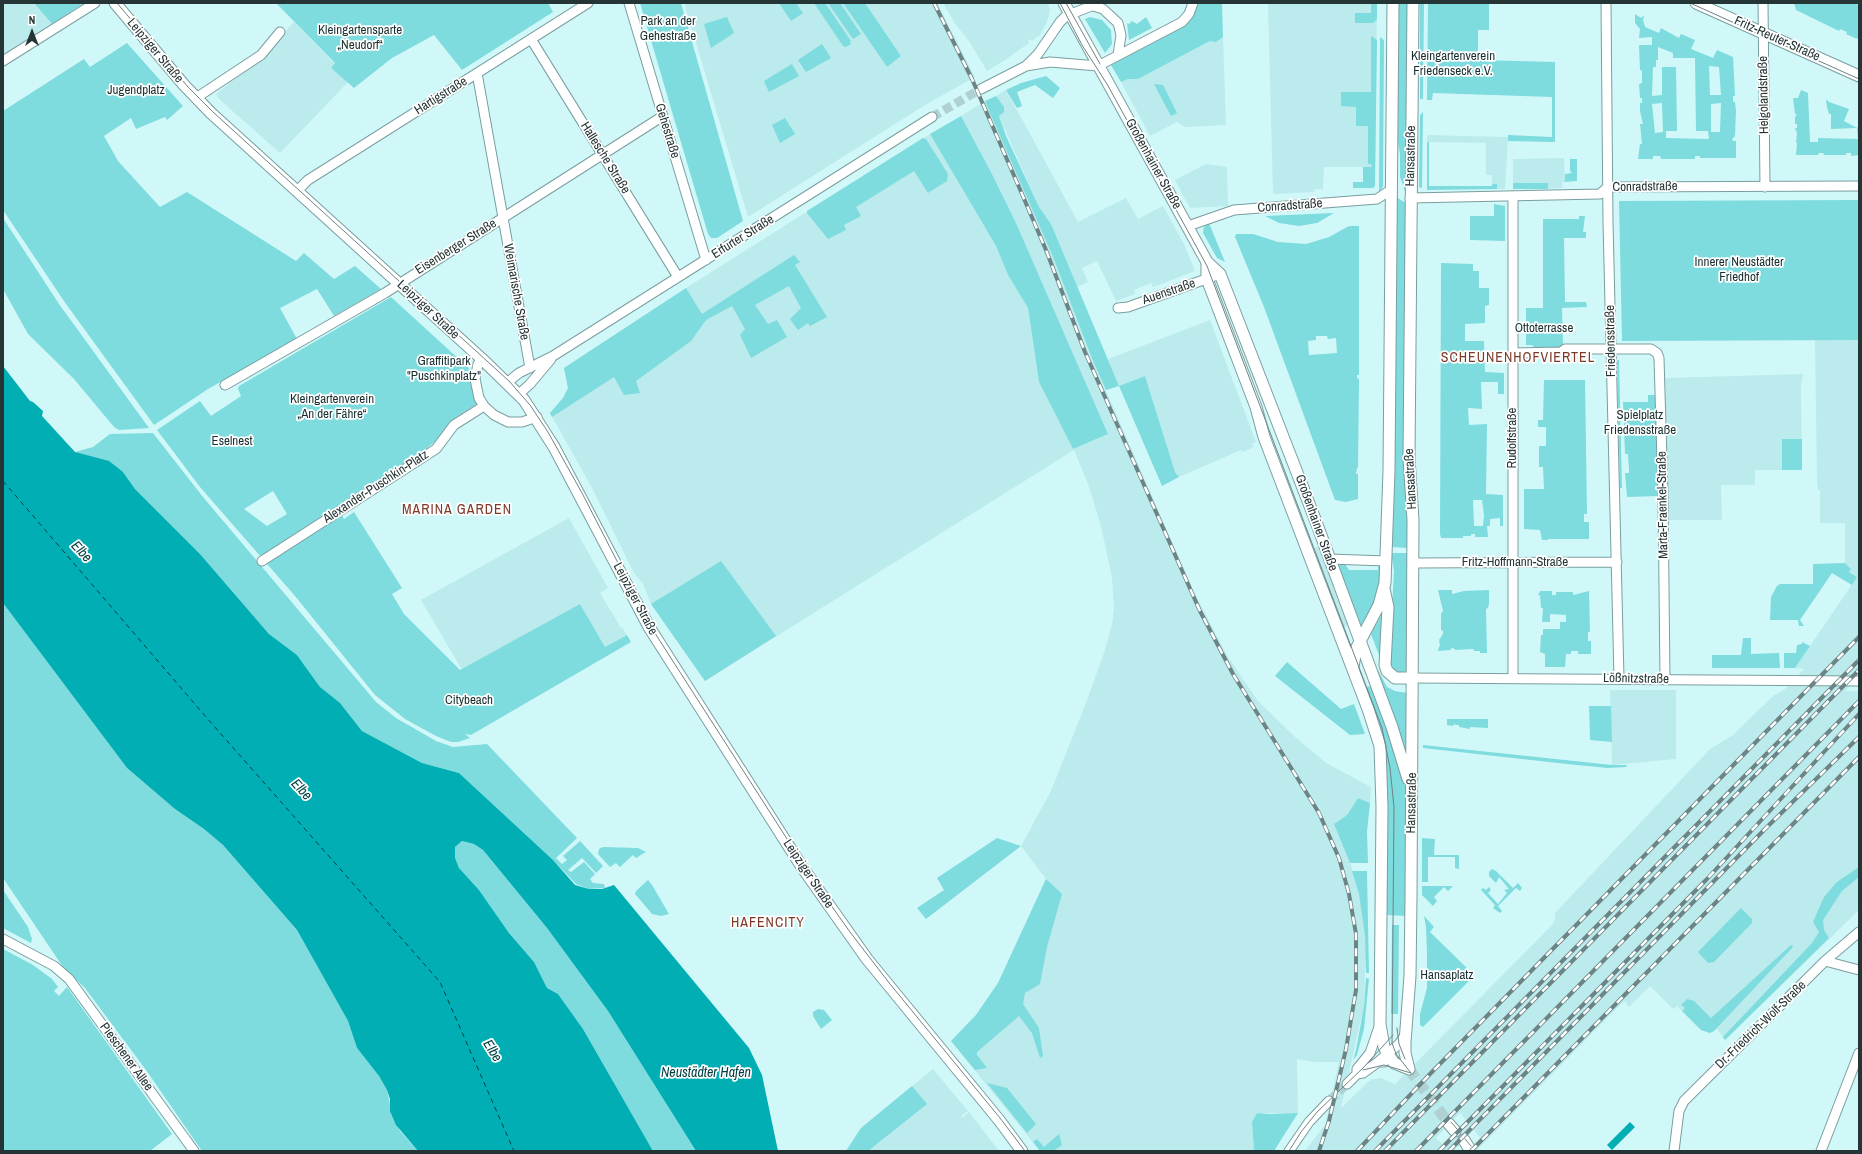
<!DOCTYPE html>
<meta charset="utf-8">
<style>
body{margin:0}
#map{position:relative;width:1862px;height:1154px;overflow:hidden;background:#d1f8f9;font-family:"Archivo Narrow",sans-serif}
canvas{display:block}
.frame{position:absolute;inset:0;border:4px solid #253435;pointer-events:none}
.north{position:absolute;left:12px;top:12px;width:40px;height:40px;-webkit-text-stroke:3px #fff;paint-order:stroke;rotate:0deg;font-size:11px;font-weight:700;line-height:16px;text-align:center;color:#253435}
.north::after{content:'';display:block;margin:auto;width:14px;height:18px;background:#253435;clip-path:polygon(50% 0,100% 100%,50% 72%,0 100%)}
</style>
<div id="map">
<canvas width="1862" height="1154"></canvas>
<div class="frame"></div>
<div class="north">N</div>
</div>
<script>
const g = document.querySelector('canvas').getContext('2d');
g.lineJoin = 'round';
function paint(path, color) { g.fillStyle = color; g.fill(path, 'evenodd'); }
const shape = rows => new Path2D(rows.map(r => 'M' + r).join(''));
function trace(path, color, width, dash) { g.strokeStyle = color; g.lineWidth = width; g.lineCap = dash ? 'butt' : 'round'; g.setLineDash(dash || []); g.stroke(path); }
function write(font, color, halo, rows, align = 'center') {
  g.font = font + ' "Archivo Narrow",sans-serif'; g.lineWidth = 3.5; g.setLineDash([]); g.textBaseline = 'middle'; g.strokeStyle = halo; g.fillStyle = color; for (const [text, x, y, turn = 0] of rows) {
    g.save(); g.translate(x, y); g.rotate((+turn || 0) * Math.PI / 180); g.textAlign = isNaN(turn) ? turn : align; if (halo) g.strokeText(text, 0, 0); g.fillText(text, 0, 0); g.restore();
  }
}
const built = shape([
 [3,3,34,3,52,24,3,55],
 [684,3,843,3,887,67,901,56,865,3,937,3,975,77,925,105,748,217],
 [943,3,1048,3,1050,10,1047,22,1040,35,1032,41,1030,39,1028,41,1029,43,1005,60,987,71,969,41,956,25],
 [1268,3,1377,3,1375,167,1324,167,1323,189,1315,189,1314,192,1273,194],
 [294,22,335,64,331,68,348,82,280,153,219,99,216,94,262,57],
 [1223,37,1226,125,1185,127,1177,122,1150,136,1121,82,1128,79,1138,79,1210,41,1216,42],
 [1006,90,1078,222,1126,198,1138,219,1163,206,1184,244,1195,271,1153,287,1151,283,1134,290,1135,294,1116,301,1097,261,1082,268,1088,282,1077,287,1051,224,1039,207,999,116,1004,110,996,96],
 [985,101,1053,257,1093,361,1194,592,1228,657,1258,701,1295,737,1326,763,1371,787,1370,803,1358,798,1347,815,1334,824,1349,859,1359,891,1366,949,1364,1006,1341,1108,1368,1082,1373,1079,1381,1078,1395,1084,1552,925,1555,919,1555,913,1710,749,1733,735,1773,696,1784,690,1804,669,1795,668,1857,577,1849,571,1851,569,1845,563,1845,523,1820,523,1820,490,1818,490,1817,482,1815,340,1859,340,1859,677,1845,691,1859,691,1859,910,1725,1040,1717,1029,1710,1033,1701,1030,1677,1006,1673,1009,1650,986,1629,1007,1626,1004,1627,1002,1623,1002,1476,1151,1466,1151,1480,1138,1474,1130,1453,1151,1305,1151,1325,1125,1339,1062,1313,1062,1297,1059,1298,1113,1257,1113,1252,1122,1254,1151,1040,1151,951,1041,976,1015,998,983,1046,879,1021,846,1051,791,1086,703,1105,650,1112,624,1114,608,1112,578,1101,526,1088,484,1074,450,705,681,651,604,643,584,634,573,592,488,550,413,563,398,568,388,564,368,686,288,930,134,996,246,1008,275,1028,308,1039,382,1073,449,1108,434,1016,223,992,174,961,116],
 [1460,1113,1466,1120,1442,1144,1436,1138],
 [1427,135,1508,137,1505,189,1497,189,1497,184,1492,184,1492,175,1486,175,1486,143,1427,142],
 [1564,158,1565,181,1562,181,1562,188,1548,189,1548,183,1513,183,1513,159],
 [1206,164,1227,167,1228,206,1190,208,1175,180],
 [1210,320,1256,442,1252,443,1254,447,1242,452,1241,450,1179,477,1175,472,1145,376,1119,386,1108,359],
 [1803,374,1801,386,1802,470,1755,470,1755,485,1721,485,1722,520,1669,520,1665,378],
 [569,518,608,588,600,593,621,628,622,627,627,635,605,647,580,604,462,670,421,600],
 [1320,546,1349,623,1342,630,1312,549],
 [1610,690,1676,690,1676,759,1612,765],
 [933,1069,968,1111,961,1116,962,1118,969,1112,999,1151,846,1151,861,1128]
]);
const green = shape([
 [34,3,84,3,52,24],
 [276,3,548,3,553,12,462,70,434,35,392,58,354,88,331,68,335,63],
 [640,3,681,3,743,221,717,238,711,238,708,234],
 [779,3,796,3,803,13,791,21],
 [814,3,825,3,851,41,850,42,851,44,846,47,843,46],
 [828,3,840,3,861,34,853,39],
 [843,3,865,3,901,56,887,67],
 [1199,3,1222,3,1223,37,1216,42,1210,41,1138,79,1128,79,1121,82,1111,65,1183,27,1192,17],
 [1371,3,1377,3,1377,19,1373,23,1355,23,1355,13,1371,13],
 [1398,3,1408,3,1406,190,1405,191,1400,177,1400,154,1396,132],
 [1420,3,1424,3,1423,99,1420,99],
 [1428,3,1489,3,1489,30,1478,30,1478,60,1555,62,1555,142,1508,141,1508,135,1552,137,1552,97,1433,93,1432,100,1427,100],
 [1794,3,1853,3,1859,5,1859,36,1857,39,1846,34,1847,32,1840,29,1839,31,1796,10],
 [1635,14,1641,18,1644,15,1643,20,1645,27,1659,33,1661,28,1679,38,1681,34,1695,40,1691,49,1713,58,1717,50,1733,57,1735,96,1733,96,1733,102,1735,102,1736,111,1735,136,1732,139,1733,141,1736,141,1736,158,1700,158,1700,156,1695,156,1695,159,1661,159,1660,156,1653,156,1653,159,1638,159,1640,144,1642,144,1640,124,1643,124,1640,111,1640,103,1642,103,1642,98,1640,98,1639,84,1642,83,1642,71,1640,70,1639,45,1652,45,1652,37,1639,38,1640,29,1635,23],
 [1658,47,1673,53,1673,58,1695,58,1696,131,1708,131,1709,139,1666,138,1666,131,1677,131,1676,67,1662,67,1662,95,1652,96,1653,67,1656,67,1656,60,1658,60],
 [1709,66,1719,67,1721,95,1710,95],
 [1662,103,1663,132,1655,133,1652,104],
 [1721,103,1720,132,1711,132,1711,104],
 [727,17,734,33,711,48,704,24],
 [1090,17,1102,20,1111,30,1112,44,1105,53,1085,19],
 [1146,17,1152,28,1129,40,1127,23,1129,24,1132,21,1137,24],
 [1371,36,1377,40,1375,186,1373,188,1353,188,1353,182,1363,182,1363,167,1372,167,1371,164,1368,164,1368,126,1356,126,1356,107,1341,106,1341,92,1371,92],
 [1380,37,1384,40,1383,186,1379,193],
 [127,43,183,106,167,120,165,117,136,129,131,118,104,136,118,161,160,207,187,192,296,261,304,253,334,279,355,266,381,289,334,316,317,289,280,308,297,339,208,389,154,425,66,304,3,210,3,111,84,59,90,67],
 [822,44,831,58,806,72,798,60],
 [792,64,799,76,769,92,764,81],
 [1046,76,1060,88,1053,98,1035,85,1017,92,1022,106,1017,108,1006,90,1021,83],
 [1154,84,1163,85,1177,113,1171,116],
 [1801,90,1808,93,1810,142,1818,142,1818,138,1858,139,1857,128,1831,129,1831,114,1829,114,1827,107,1826,99,1829,102,1849,109,1844,121,1857,128,1859,125,1859,155,1851,156,1851,153,1846,153,1846,155,1824,155,1823,153,1819,153,1818,155,1796,155,1797,143,1796,143,1797,133,1795,128,1797,128,1797,124,1795,124,1795,117,1797,114,1795,114,1793,98,1798,98],
 [996,96,1004,107,1004,112,999,116,1006,136,1039,207,1051,224,1119,386,1145,376,1175,472,1179,477,1162,486,1119,386,1106,390,1093,361,1053,257,986,104,985,101],
 [1423,112,1422,188,1419,187,1420,115],
 [961,116,992,174,1016,223,1108,434,1073,449,1039,382,1028,308,1008,275,996,246,930,134],
 [785,118,795,134,780,143,772,125],
 [923,138,926,139,948,174,947,181,928,193,914,171,856,207,861,216,844,225,846,230,828,239,807,213,807,211],
 [1427,142,1429,142,1429,186,1492,186,1492,184,1497,184,1497,189,1427,190],
 [1570,159,1577,159,1577,181,1562,182,1565,181,1565,174,1572,173,1570,171],
 [1513,183,1548,183,1548,189,1513,189],
 [1396,197,1406,203,1408,548,1391,547,1395,448],
 [1859,200,1859,340,1622,341,1619,201],
 [1494,204,1505,206,1505,241,1470,240,1470,216,1494,216],
 [1334,213,1317,223,1299,226,1279,223,1265,216],
 [1579,216,1585,216,1583,232,1586,232,1586,238,1564,238,1565,302,1586,302,1587,307,1562,308,1563,345,1556,349,1536,349,1532,345,1526,345,1526,308,1543,308,1543,219,1579,219],
 [3,218,59,304,149,428,119,430,114,427,74,379,28,334,3,289],
 [1209,223,1225,262,1217,258,1203,233,1204,227],
 [1349,226,1359,226,1359,375,1357,375,1357,378,1359,379,1358,468,1357,468,1356,474,1358,474,1358,499,1346,502,1335,500,1264,307,1235,237,1236,234,1253,234,1278,242,1306,244,1329,237],
 [1316,336,1327,336,1328,339,1336,338,1337,353,1309,355,1308,341,1316,340],
 [794,255,800,262,795,265,827,317,810,326,808,323,798,330,790,319,801,308,789,286,755,305,768,324,777,320,787,337,751,358,740,335,745,329,732,306,706,320,691,341,636,381,640,393,624,395,614,377,552,417,550,413,563,398,568,388,564,368,686,288,702,314],
 [1441,263,1473,264,1473,271,1479,271,1479,288,1489,288,1489,305,1485,306,1485,323,1465,324,1465,341,1484,341,1485,372,1504,373,1504,394,1498,394,1498,382,1481,382,1482,409,1468,408,1469,425,1487,424,1486,494,1503,495,1503,526,1500,526,1500,518,1490,519,1490,526,1487,526,1488,537,1475,537,1475,534,1471,534,1471,536,1463,536,1463,538,1441,538,1440,534],
 [1473,500,1482,500,1484,515,1483,526,1474,526],
 [391,297,472,371,472,389,478,403,450,421,445,433,426,449,282,543,341,514,344,519,354,512,402,588,392,594,404,614,460,670,580,604,605,647,627,635,631,642,471,735,465,734,470,738,458,742,451,742,436,736,405,719,375,695,295,596,200,487,157,430,200,401,211,416,241,396,238,389,239,386],
 [273,491,287,514,267,526,244,509],
 [1617,360,1619,360,1622,488,1620,488],
 [1544,380,1585,380,1587,514,1584,514,1584,522,1589,522,1589,539,1548,539,1548,540,1542,540,1540,530,1524,529,1524,489,1544,489,1543,467,1539,467,1539,446,1546,446,1546,427,1538,427,1538,420,1543,420],
 [1648,395,1655,395,1658,496,1627,497,1625,473,1629,473,1629,470,1628,454,1625,454,1623,402,1648,402],
 [153,433,203,497,376,702,396,718,436,741,453,747,487,744,577,838,556,858,562,864,567,860,563,856,580,841,603,866,596,873,582,858,568,870,571,872,584,862,595,874,590,879,593,883,604,884,605,888,589,889,576,884,553,860,459,773,422,763,362,731,343,707,320,687,297,655,269,634,200,554,135,489,123,472,75,452,93,447,110,434],
 [1782,439,1802,439,1802,470,1782,470],
 [1391,553,1408,553,1407,671,1398,674,1389,665,1394,571],
 [721,561,776,636,705,681,651,604],
 [1845,563,1851,569,1849,572,1857,577,1852,585,1832,573,1800,620,1804,626,1799,626,1798,620,1770,620,1771,597,1777,586,1780,584,1813,584,1813,564],
 [1337,564,1345,564,1349,570,1378,570,1378,564,1381,564,1379,586,1374,603,1360,627],
 [1438,590,1452,590,1452,594,1464,591,1489,590,1489,603,1488,608,1486,609,1487,653,1480,653,1480,651,1474,651,1473,649,1455,650,1455,649,1451,648,1451,650,1438,651,1439,647,1440,646,1439,640,1443,634,1443,631,1441,630,1441,614,1443,611],
 [1540,591,1552,591,1552,595,1556,595,1556,592,1573,592,1573,595,1589,591,1590,632,1588,632,1588,641,1591,641,1591,654,1578,654,1578,651,1571,651,1571,654,1566,654,1565,667,1545,667,1545,654,1540,652,1541,635,1543,635,1543,629,1560,629,1560,622,1566,622,1566,615,1550,614,1550,622,1542,622,1543,608,1541,608,1540,595,1538,595],
 [3,603,127,768,175,809,204,829,223,845,297,930,348,1021,357,1048,379,1076,387,1090,390,1104,400,1131,418,1151,202,1151,146,1070,85,988,63,967,3,878],
 [1382,614,1382,663,1371,634],
 [1743,638,1751,638,1751,654,1779,653,1780,668,1712,668,1712,655,1741,655],
 [1802,642,1810,646,1795,668,1784,668,1784,653,1796,653,1797,645,1802,644],
 [1287,662,1341,709,1354,704,1365,734,1350,735,1275,676],
 [1378,670,1387,687,1395,691,1408,693,1406,750,1375,671],
 [1372,685,1405,777,1407,916,1386,915,1386,786,1365,688],
 [1589,706,1611,706,1612,742,1590,740],
 [1447,719,1488,719,1488,728,1470,727,1470,729,1459,727,1459,725,1456,725,1454,724,1453,726,1447,725],
 [1423,745,1612,765,1627,765,1626,767,1608,768,1567,764,1423,748],
 [1358,798,1370,803,1367,832,1368,863,1350,863,1334,824,1347,815],
 [997,838,1021,846,926,919,917,908,944,890,937,878],
 [1422,838,1435,839,1434,855,1459,855,1459,869,1455,868,1455,857,1428,857,1428,882,1422,882],
 [462,841,474,844,483,850,547,928,608,1011,696,1151,653,1151,583,1029,558,994,547,988,534,962,509,933,479,890,459,868,455,859,455,847],
 [603,847,638,848,646,852,636,858,633,855,620,867,616,863,610,867,598,854,599,849],
 [1859,867,1859,877,1842,891,1823,920,1824,930,1829,938,1725,1040,1723,1037,1812,943,1819,932,1813,922,1824,897,1837,882],
 [1492,869,1496,871,1513,888,1518,883,1522,888,1520,891,1516,888,1498,906,1502,911,1500,913,1493,908,1495,905,1481,890,1483,888,1486,890,1489,887,1491,890,1488,893,1498,904,1507,893,1504,890,1509,889,1499,877,1496,883,1489,876,1489,872],
 [1352,871,1367,871,1369,973,1366,973,1365,937,1359,894],
 [1046,879,1062,894,1047,947,1040,984,1025,993,1023,1004,1039,1028,1043,1056,1040,1058,1032,1033,1019,1016,977,1052,977,1055,987,1068,975,1070,951,1041,976,1015,998,983],
 [648,880,652,885,669,914,661,916,652,914,635,894,636,891],
 [1422,886,1453,886,1448,891,1444,887,1434,897,1437,901,1433,906,1422,895],
 [3,890,28,927,32,939,31,943,3,928],
 [1741,908,1752,919,1752,923,1714,962,1708,963,1698,952],
 [1424,916,1434,927,1430,932,1472,973,1473,977,1423,1027,1420,1025,1420,1014,1427,988,1427,953,1426,927],
 [1392,925,1399,925,1398,1014,1391,1014],
 [1791,945,1793,946,1792,948,1714,1031,1710,1033,1701,1030,1682,1011,1685,1008,1681,1005,1687,999,1694,1001,1711,1018],
 [3,949,33,965,52,979,58,987,54,991,59,996,67,987,172,1134,150,1151,3,1151],
 [1366,978,1369,979,1364,1029,1357,1055,1353,1060,1356,1050,1364,1006],
 [818,1009,824,1010,832,1020,821,1029,813,1016,813,1012],
 [987,1083,1007,1088,1036,1124,1027,1133],
 [912,1086,927,1104,868,1151,846,1151,861,1128],
 [1257,1113,1269,1114,1298,1113,1274,1151,1254,1151,1252,1122],
 [1059,1134,1062,1145,1053,1151,1040,1151,1033,1142,1037,1139,1044,1147]
]);
const water = shape([
 [3,366,30,401,33,402,43,411,42,416,75,452,109,461,123,472,135,489,200,554,269,634,297,655,320,687,340,703,362,731,422,763,459,773,553,860,575,885,589,889,602,889,614,885,749,1048,762,1075,778,1151,696,1151,608,1011,547,928,483,850,474,844,462,841,455,847,455,858,459,868,479,890,509,933,534,962,547,988,558,994,583,1029,653,1151,418,1151,396,1125,390,1111,390,1099,387,1090,379,1076,357,1048,348,1021,297,930,223,845,204,829,175,809,127,768,3,603],
 [1630,1122,1635,1127,1612,1150,1607,1145]
]);
const ferry = shape([
 [3,481,206,717,440,982,514,1151]
]);
const minorTunnel = shape([
 [932,117,981,89],
 [1329,1101,1347,1084]
]);
const majorTunnel = shape([
 [1409,1069,1449,1124]
]);
const minor = shape([
 [629,3,706,260],
 [1606,3,1608,222,1619,678],
 [1763,3,1765,187],
 [1093,6,1103,9,1118,23,1121,35,1118,55],
 [531,39,678,277],
 [3,61,95,3],
 [1026,66,1038,54,1060,22,1066,16,1099,3],
 [477,73,530,368],
 [981,89,1026,66,1050,62,1098,66,1182,22,1189,14,1193,3],
 [196,98,261,55,280,32],
 [297,191,308,180,588,3],
 [1410,198,1600,194,1608,187,1859,186],
 [1188,226,1234,210,1377,199,1392,189],
 [1118,308,1128,307,1220,274],
 [1513,353,1561,352,1565,349,1651,349,1657,353,1659,358,1663,495,1665,679],
 [482,359,478,364,475,379,479,398,484,406,494,415,508,422,522,422,537,417],
 [508,382,519,373,553,356,932,117],
 [225,385,385,293,663,116],
 [519,394,530,384,551,359],
 [1329,559,1386,561],
 [262,561,436,449,454,425,484,406],
 [1413,563,1617,562],
 [1412,678,1859,681],
 [1513,678,1513,197],
 [3,939,54,966,69,979,194,1151],
 [1825,961,1859,970],
 [1378,1062,1399,1044,1406,1034],
 [1357,1074,1363,1073,1378,1062,1384,1062],
 [1347,1084,1357,1074,1357,1069,1370,1053,1380,1024],
 [1289,1151,1309,1122,1329,1101],
 [1674,1151,1679,1111,1684,1101,1825,961,1859,932],
 [1821,1151,1859,1053]
]);
const major = shape([
 [115,3,184,85,211,113,482,359,524,400,554,447,649,627,802,867,867,959,999,1120,1022,1151],
 [1064,3,1207,262,1220,274,1315,519,1392,727,1408,779],
 [1696,3,1859,76],
 [1207,262,1207,279,1256,407,1264,437,1368,709,1380,746,1382,807,1380,1024,1384,1047,1388,1054,1394,1063,1409,1069],
 [1384,589,1388,607,1385,665,1387,671,1395,678,1412,678],
 [1353,667,1356,649,1379,605,1385,583,1389,471,1393,3],
 [1409,1069,1405,1053,1405,1042,1410,976,1411,898,1413,520,1409,458,1413,3],
 [1449,1124,1455,1131],
 [1464,1140,1469,1148]
]);
const tram = shape([
 [117,3,188,87,213,112,509,381,530,405,548,432,582,493,651,627,816,884,850,932,890,984,1000,1118,1025,1151],
 [1060,3,1082,45,1107,84,1207,266,1382,728,1390,768,1394,807,1392,1043,1396,1054,1411,1073],
 [1066,3,1100,64],
 [1690,3,1859,79],
 [1397,1028,1399,1044,1405,1059],
 [1363,1070,1384,1065,1411,1073],
 [1451,1122,1457,1129],
 [1465,1139,1471,1146],
 [1289,1151,1301,1132,1317,1112,1364,1067,1393,1035]
]);
const rail = shape([
 [934,3,972,79,1019,187,1046,250,1085,352,1200,611,1233,674,1319,813,1339,858,1349,894,1356,934,1356,990,1346,1049,1329,1121,1319,1151],
 [1357,1151,1430,1074,1859,637],
 [1375,1151,1859,660],
 [1385,1151,1859,670],
 [1416,1151,1859,701],
 [1439,1151,1707,879,1859,714],
 [1449,1151,1767,827,1859,737],
 [1471,1151,1859,757]
]);
const parkNames = [
 ["Park an der",668,22],
 ["Gehestraße",668,37],
 ["Kleingartensparte",360,31],
 ["„Neudorf“",360,46],
 ["Kleingartenverein",1453,57],
 ["Friedenseck e.V.",1453,72],
 ["Jugendplatz",136,91],
 ["Innerer Neustädter",1739,263],
 ["Friedhof",1739,278],
 ["Ottoterrasse",1544,329],
 ["Graffitipark",444,362],
 ["\"Puschkinplatz\"",444,377],
 ["Kleingartenverein",332,400],
 ["„An der Fähre“",332,415],
 ["Spielplatz",1640,416],
 ["Friedensstraße",1640,431],
 ["Eselnest",232,442],
 ["Citybeach",469,701],
 ["Hansaplatz",1447,976]
];
const streetNames = [
 ["Fritz-Reuter-Straße",1777,39,24],
 ["Leipziger Straße",155,51,50],
 ["Helgolandstraße",1764,95,-91],
 ["Hartigstraße",441,96,-32],
 ["Gehestraße",667,131,73],
 ["Hansastraße",1411,156,-89],
 ["Hallesche Straße",605,158,58],
 ["Großenhainer Straße",1153,164,61],
 ["Conradstraße",1645,187,-1],
 ["Conradstraße",1290,206,-4],
 ["Erfurter Straße",743,237,-32],
 ["Eisenberger Straße",456,247,-32],
 ["Weimarische Straße",516,292,80],
 ["Auenstraße",1169,292,-19],
 ["Leipziger Straße",428,310,43],
 ["Friedensstraße",1611,341,-91],
 ["Rudolfstraße",1513,438,-90],
 ["Hansastraße",1411,479,-93],
 ["Alexander-Puschkin-Platz",376,487,-33],
 ["Marta-Fraenkel-Straße",1663,505,-91],
 ["Großenhainer Straße",1316,523,70],
 ["Fritz-Hoffmann-Straße",1515,563],
 ["Leipziger Straße",635,599,62],
 ["Lößnitzstraße",1636,679,1],
 ["Hansastraße",1412,803,-89],
 ["Leipziger Straße",808,874,56],
 ["Dr.-Friedrich-Wolf-Straße",1761,1025,-44],
 ["Pieschener Allee",126,1057,54]
];
const neighbourhoodNames = [
 ["SCHEUNENHOFVIERTEL",1518,358],
 ["MARINA GARDEN",457,510],
 ["HAFENCITY",768,923]
];
const waterNames = [
 ["Elbe",81,552,47],
 ["Elbe",301,790,47],
 ["Elbe",492,1051,58],
 ["Neustädter Hafen",706,1073]
];
paint(built, '#bbebec');
paint(green, '#7edbde');
paint(water, '#00aeb3');
trace(ferry, '#004042', 1, [5, 4]);
trace(minorTunnel, '#afd1d2', 9, [9, 4.5]);
trace(majorTunnel, '#afd1d2', 11, [11, 5.5]);
trace(minor, '#7a9e9f', 11);
trace(major, '#7a9e9f', 13);
trace(minor, '#fff', 9);
trace(major, '#fff', 11);
trace(tram, '#6c8485', 1);
trace(rail, '#6c8485', 4);
trace(rail, '#fff', 2.5, [8]);
write('13px', '#182f30', '#fff', parkNames);
write('13px', '#253435', '#fff', streetNames);
g.letterSpacing = '1px';
write('14px', '#7e3929', '#fff', neighbourhoodNames);
g.letterSpacing = '0px';
write('italic 14px', '#004042', '#fff', waterNames);
</script>
